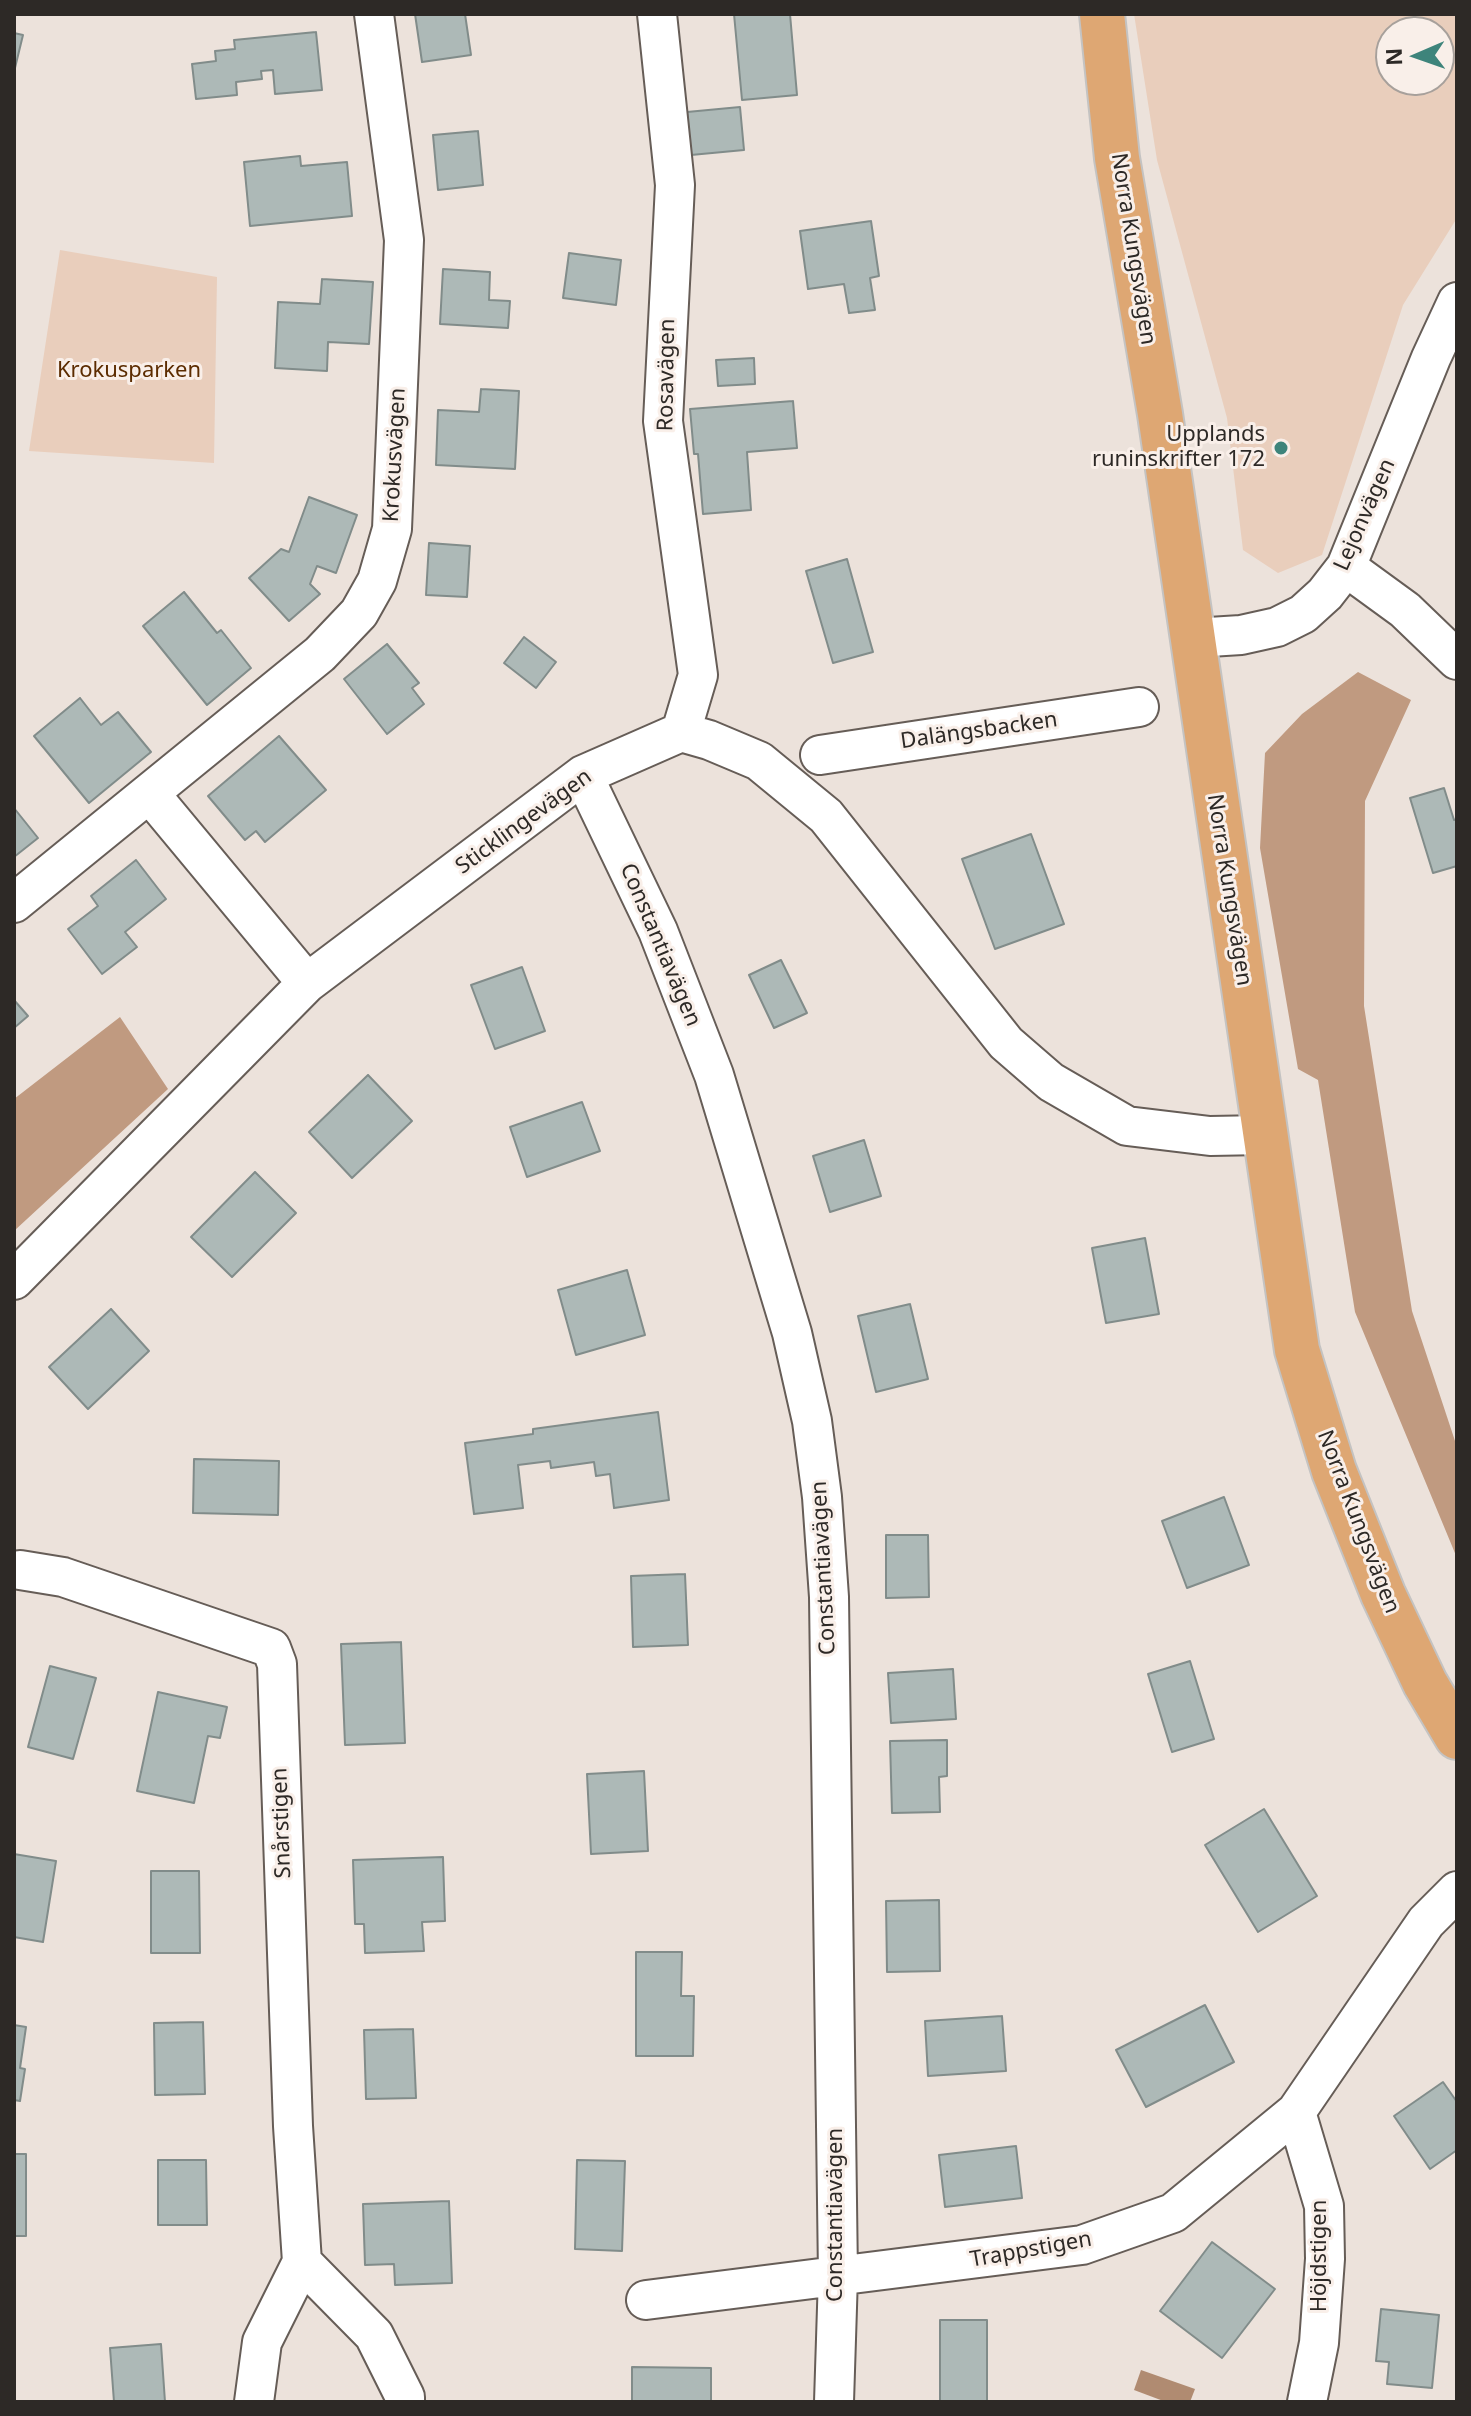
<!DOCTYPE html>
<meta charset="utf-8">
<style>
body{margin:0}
#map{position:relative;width:1471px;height:2416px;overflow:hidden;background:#ece2db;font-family:"Noto Sans",sans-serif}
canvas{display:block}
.frame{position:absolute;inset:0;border:16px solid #2d2926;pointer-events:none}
.north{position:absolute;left:1375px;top:16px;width:80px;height:80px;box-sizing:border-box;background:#f9efe9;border:2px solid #a7a09b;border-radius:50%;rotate:268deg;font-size:22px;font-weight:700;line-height:32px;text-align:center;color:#2d2926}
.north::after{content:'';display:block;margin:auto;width:28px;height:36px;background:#3e847b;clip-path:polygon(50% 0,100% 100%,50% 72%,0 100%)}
</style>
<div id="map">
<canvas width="1471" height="2416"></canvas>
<div class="frame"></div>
<div class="north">N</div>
</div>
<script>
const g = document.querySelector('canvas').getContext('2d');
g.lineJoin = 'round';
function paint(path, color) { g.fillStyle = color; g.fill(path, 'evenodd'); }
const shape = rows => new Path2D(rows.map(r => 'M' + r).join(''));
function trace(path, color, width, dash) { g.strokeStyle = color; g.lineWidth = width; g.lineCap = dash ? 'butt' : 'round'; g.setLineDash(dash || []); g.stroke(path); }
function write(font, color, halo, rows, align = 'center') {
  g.font = font + ' "Noto Sans",sans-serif'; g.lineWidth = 6; g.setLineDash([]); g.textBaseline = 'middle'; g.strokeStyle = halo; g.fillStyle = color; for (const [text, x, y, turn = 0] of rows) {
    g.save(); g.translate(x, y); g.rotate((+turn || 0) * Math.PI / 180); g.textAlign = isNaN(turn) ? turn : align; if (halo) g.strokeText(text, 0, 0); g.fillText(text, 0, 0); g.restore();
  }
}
const green = shape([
 [1134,14,1457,14,1457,218,1403,305,1322,555,1278,573,1243,550,1227,418,1157,160],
 [1391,32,1439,32,1439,80,1391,80],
 [60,250,217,277,214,463,29,451]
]);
const forest = shape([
 [1358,672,1411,700,1365,801,1364,1006,1412,1311,1457,1447,1457,1558,1355,1312,1318,1080,1298,1069,1260,848,1265,753,1302,714],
 [120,1017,168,1089,14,1231,14,1099]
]);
const water = shape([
 [1141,2370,1195,2389,1190,2402,1166,2402,1134,2390]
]);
const building = shape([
 [415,14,465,14,471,55,422,62,415,14],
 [734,14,790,14,797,95,742,100,734,14],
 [316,32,322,90,275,94,273,70,261,71,262,79,236,82,237,95,196,99,192,64,216,61,215,51,235,49,234,40,316,32],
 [14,33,23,35,14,72,14,33],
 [740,107,744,150,691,155,687,112,740,107],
 [478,131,483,185,438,190,433,135,478,131],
 [300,156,301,166,347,162,352,216,250,226,244,162,300,156],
 [871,221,879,276,870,278,875,310,849,313,844,284,808,289,800,231,871,221],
 [569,253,621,260,616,305,563,298,569,253],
 [443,269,490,272,489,300,510,301,508,328,440,324,443,269],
 [322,279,373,282,369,344,328,342,327,371,275,368,278,302,320,304,322,279],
 [754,358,755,384,718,386,716,360,754,358],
 [481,389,519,391,515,469,436,465,438,410,479,412,481,389],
 [793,401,797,448,747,452,751,510,703,514,698,454,694,454,690,409,793,401],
 [309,497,357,515,336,573,317,566,310,584,320,594,289,621,249,578,281,549,289,552,309,497],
 [429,543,470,546,467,597,426,595,429,543],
 [847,559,873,652,833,663,806,571,847,559],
 [184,592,217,633,221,630,251,668,207,705,143,626,184,592],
 [524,637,556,662,536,688,504,663,524,637],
 [387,644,419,683,412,688,424,704,387,734,344,679,387,644],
 [80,698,101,725,118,712,151,752,89,803,34,736,80,698],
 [279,736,326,790,265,842,256,831,245,840,208,796,279,736],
 [1444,788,1454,820,1457,819,1457,866,1433,873,1410,798,1444,788],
 [14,808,38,838,14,857,14,808],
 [1031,834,1064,924,995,949,962,859,1031,834],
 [136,860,166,899,125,932,137,947,102,974,68,929,98,906,91,896,136,860],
 [781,960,807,1013,774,1028,749,975,781,960],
 [522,967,545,1031,495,1049,471,985,522,967],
 [14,1000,28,1016,14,1028,14,1000],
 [368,1075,412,1121,352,1178,309,1132,368,1075],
 [582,1102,600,1151,527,1177,510,1127,582,1102],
 [864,1140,881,1196,830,1212,813,1156,864,1140],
 [255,1172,296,1213,232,1277,191,1237,255,1172],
 [1145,1238,1159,1314,1106,1323,1092,1248,1145,1238],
 [627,1270,645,1335,576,1355,558,1290,627,1270],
 [910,1304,928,1379,876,1392,858,1316,910,1304],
 [111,1309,149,1351,88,1409,49,1367,111,1309],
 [658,1412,669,1500,614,1508,610,1474,596,1476,594,1462,551,1468,550,1461,518,1465,523,1508,474,1514,465,1443,533,1434,533,1429,658,1412],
 [194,1459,279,1461,278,1515,193,1513,194,1459],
 [1224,1497,1249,1565,1187,1588,1162,1521,1224,1497],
 [886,1535,928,1535,929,1597,886,1598,886,1535],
 [685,1574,688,1645,633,1647,631,1576,685,1574],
 [401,1642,405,1743,345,1745,341,1644,401,1642],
 [1190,1661,1214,1739,1172,1752,1148,1674,1190,1661],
 [50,1666,96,1678,73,1759,28,1747,50,1666],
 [953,1669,956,1719,891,1723,888,1673,953,1669],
 [158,1692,227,1707,220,1738,208,1736,194,1803,137,1791,158,1692],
 [947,1740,947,1776,939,1777,940,1812,892,1813,890,1741,947,1740],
 [644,1771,648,1851,591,1854,587,1774,644,1771],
 [1264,1809,1317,1896,1258,1932,1205,1845,1264,1809],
 [14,1854,56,1861,43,1942,14,1937,14,1854],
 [443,1857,445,1921,422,1922,424,1951,365,1953,364,1924,355,1924,353,1860,443,1857],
 [151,1871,199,1871,200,1953,151,1953,151,1871],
 [939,1900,940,1971,887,1972,886,1901,939,1900],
 [636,1952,682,1952,681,1996,694,1996,693,2056,636,2056,636,1952],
 [1205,2005,1234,2062,1146,2107,1116,2050,1205,2005],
 [1002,2016,1006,2071,928,2076,925,2021,1002,2016],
 [203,2022,205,2094,155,2095,154,2023,203,2022],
 [14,2025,26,2027,20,2068,25,2069,20,2101,14,2100,14,2025],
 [413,2029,416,2098,366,2099,364,2030,413,2029],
 [1443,2082,1457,2102,1457,2150,1430,2169,1394,2116,1443,2082],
 [1016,2146,1022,2198,945,2207,939,2155,1016,2146],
 [14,2154,26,2154,26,2236,14,2236,14,2154],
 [158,2160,206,2160,207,2225,158,2225,158,2160],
 [577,2160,625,2161,622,2251,575,2249,577,2160],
 [449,2201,452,2283,395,2285,394,2264,365,2265,363,2204,449,2201],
 [1212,2242,1275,2289,1222,2358,1160,2311,1212,2242],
 [1381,2309,1439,2315,1432,2388,1387,2384,1389,2362,1376,2361,1381,2309],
 [940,2320,987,2320,987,2402,940,2402,940,2320],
 [161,2344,165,2402,114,2402,110,2348,161,2344],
 [632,2367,711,2368,711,2402,632,2402,632,2367]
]);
const minor = shape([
 [657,14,675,185,663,421,698,675,681,732],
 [1346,567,1405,610,1457,660],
 [1193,638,1241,635,1277,627,1303,614,1325,594,1346,567,1431,358,1457,302],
 [820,755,1139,707],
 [583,775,658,931,714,1075,792,1333,812,1421,822,1497,829,1597,838,2276,834,2402],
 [150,794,307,983],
 [14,903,320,654,359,613,377,581,392,529,404,240,374,14],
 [14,1280,307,983,583,775,681,732,709,740,759,761,826,816,1006,1043,1051,1082,1127,1126,1210,1136,1264,1135],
 [20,1570,63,1577,271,1648,277,1664,293,2126,302,2262],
 [1296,2112,1324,2206,1325,2259,1319,2343,1307,2402],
 [646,2300,1082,2245,1173,2213,1296,2112,1426,1922,1457,1891],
 [254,2402,262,2342,302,2262,374,2335,405,2397,405,2402]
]);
const major = shape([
 [1102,14,1117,158,1160,414,1297,1350,1334,1471,1383,1594,1425,1683,1457,1737]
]);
const markers = [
 [1281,448,8,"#3e847b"]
];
const streetNames = [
 ["Norra Kungsvägen",1133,249,81],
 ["Rosavägen",667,375,-89],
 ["Krokusvägen",395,455,-87],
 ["Lejonvägen",1365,515,-66],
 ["Dalängsbacken",979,731,-8],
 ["Sticklingevägen",524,822,-36],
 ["Norra Kungsvägen",1229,890,81],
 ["Constantiavägen",660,945,67],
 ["Norra Kungsvägen",1358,1522,69],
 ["Constantiavägen",824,1568,-93],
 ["Snårstigen",282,1823,-92],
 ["Constantiavägen",836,2215,-90],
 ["Trappstigen",1031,2250,-10],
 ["Höjdstigen",1320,2256,-90]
];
const parkNames = [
 ["Krokusparken",129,371]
];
const poiNames = [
 ["Upplands",1265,435],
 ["runinskrifter 172",1265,460]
];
paint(green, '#e9cebc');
paint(forest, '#c09a80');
paint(water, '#b08b71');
paint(building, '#adb9b7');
trace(building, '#818c8a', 2);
trace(minor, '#665d57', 42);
trace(major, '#c4c3c2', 48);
trace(minor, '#fff', 38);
trace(major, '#dea773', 44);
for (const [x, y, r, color] of markers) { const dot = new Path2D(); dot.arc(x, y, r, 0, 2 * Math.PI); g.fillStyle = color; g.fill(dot); trace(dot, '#f9efe9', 3); }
write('22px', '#2d2926', '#f9efe9', streetNames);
write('22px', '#5c2c00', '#f9efe9', parkNames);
write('22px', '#2d2926', '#f9efe9', poiNames, 'right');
</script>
